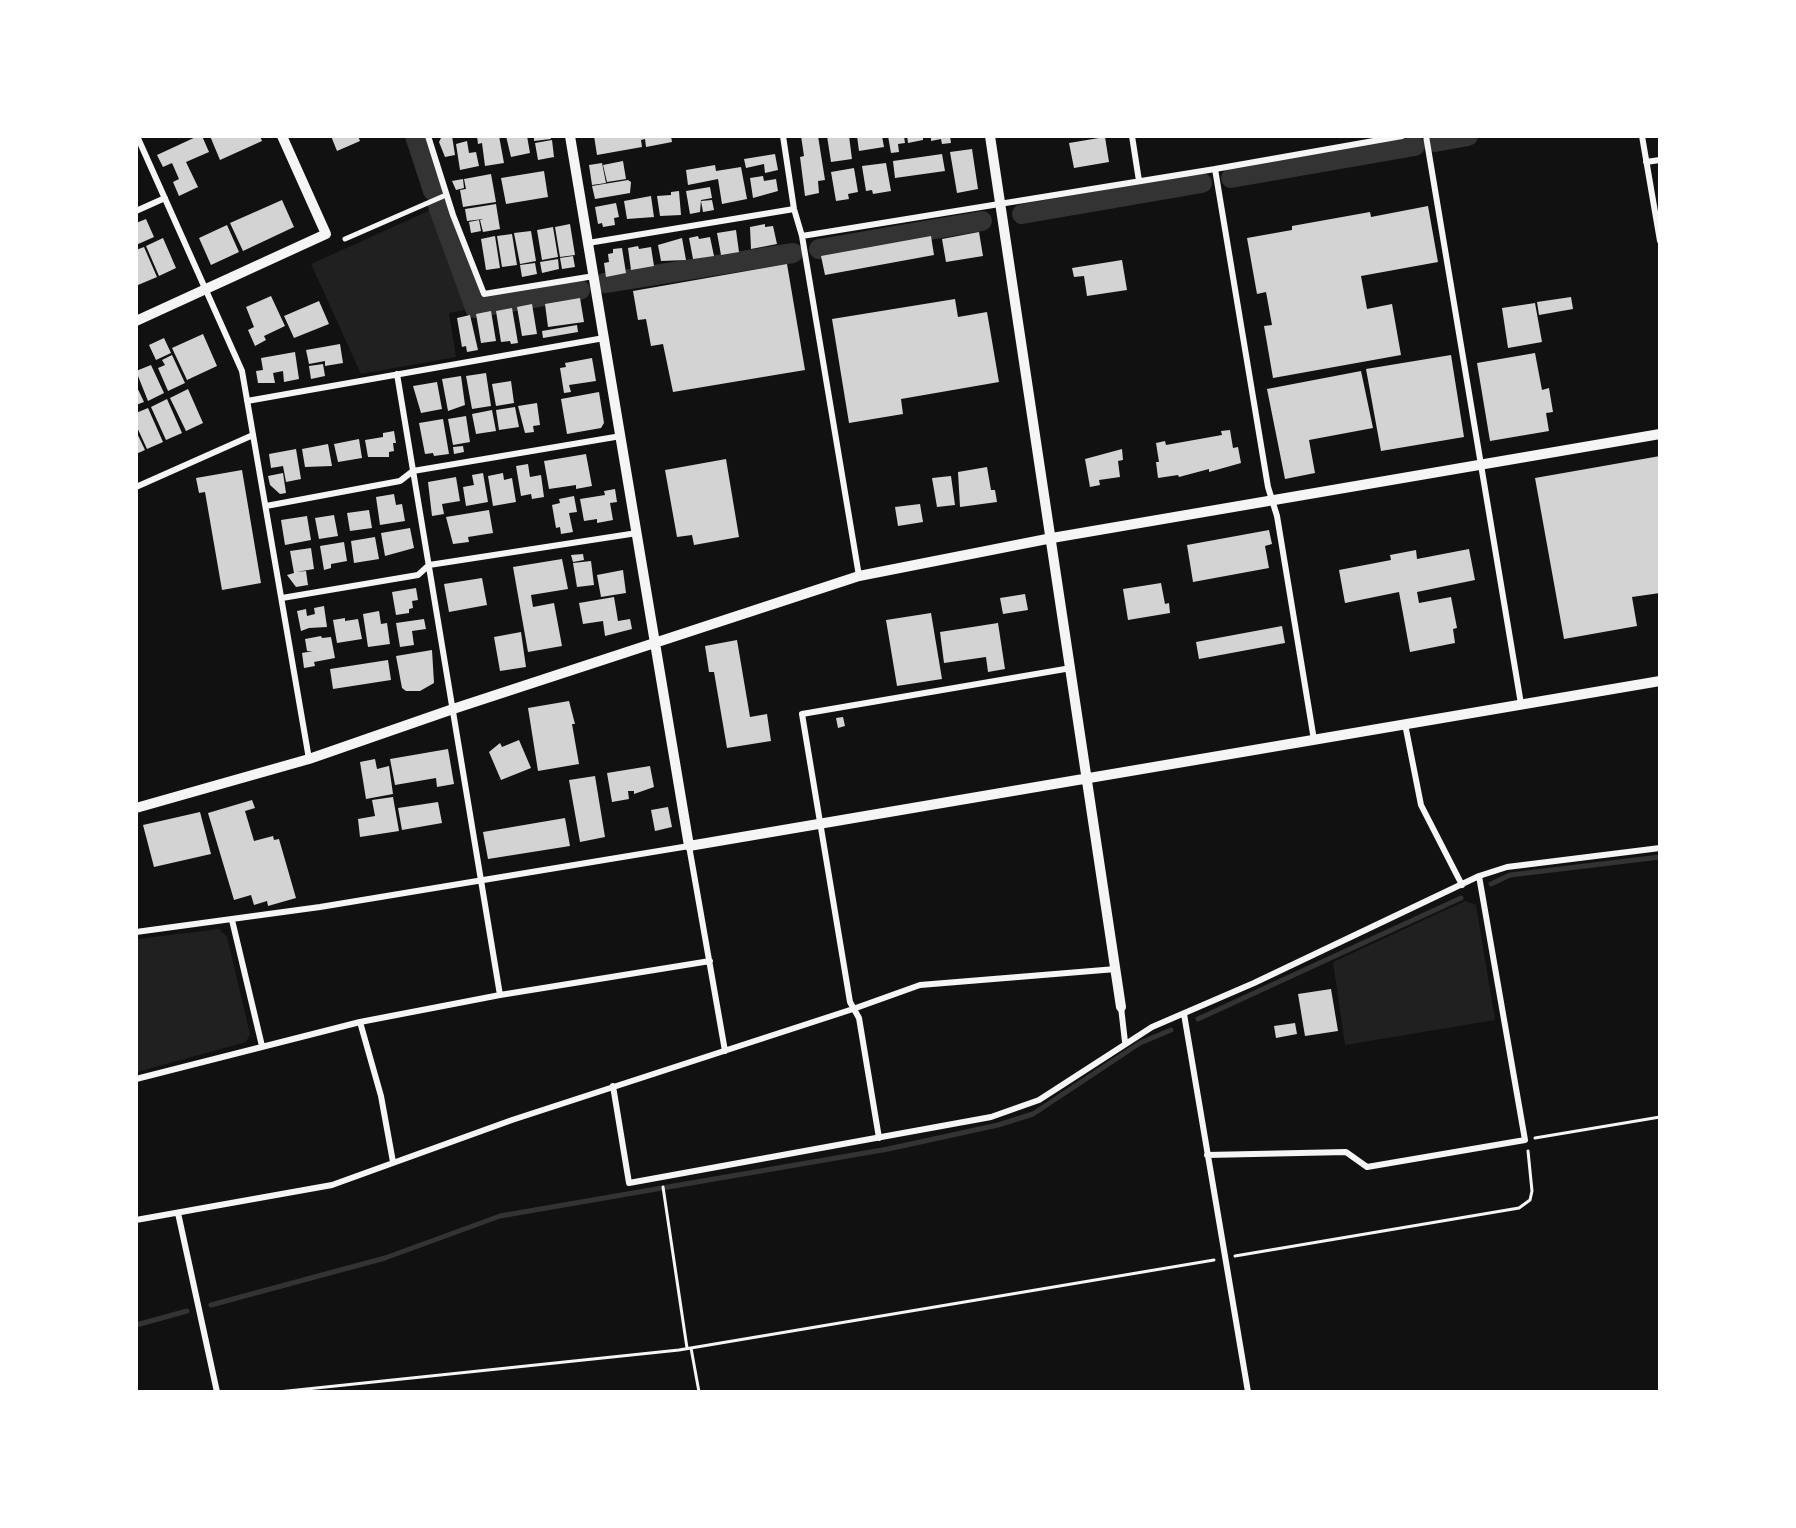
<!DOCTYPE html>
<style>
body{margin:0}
#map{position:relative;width:1796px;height:1528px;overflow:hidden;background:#111;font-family:Montserrat,sans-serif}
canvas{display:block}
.frame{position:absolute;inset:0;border:138px solid #fff;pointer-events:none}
</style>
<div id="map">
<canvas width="1796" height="1528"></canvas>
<div class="frame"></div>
</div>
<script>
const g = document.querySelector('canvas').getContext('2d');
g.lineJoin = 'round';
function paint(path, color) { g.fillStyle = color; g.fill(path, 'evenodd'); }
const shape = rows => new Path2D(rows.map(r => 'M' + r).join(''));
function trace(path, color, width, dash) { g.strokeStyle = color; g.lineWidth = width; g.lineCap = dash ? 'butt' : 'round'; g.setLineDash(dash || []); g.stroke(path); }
const green = shape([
 [435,208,471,309,449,313,456,357,361,374,311,264],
 [1465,901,1476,905,1495,1020,1345,1045,1333,962],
 [219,929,227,937,250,1034,246,1042,137,1072,137,939]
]);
const stream = shape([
 [1491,884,1510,875,1660,857],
 [1198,1019,1461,898],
 [211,1305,385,1258,500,1216,888,1149,998,1125,1033,1114,1140,1043,1171,1030],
 [136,1325,187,1311]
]);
const canal = shape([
 [415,136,433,191],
 [1435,142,1468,136],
 [1231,178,1415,146],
 [438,206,475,308,580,290],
 [1022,214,1202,183],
 [819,249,982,221],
 [605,283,793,253]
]);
const building = shape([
 [198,136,202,136,209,152,186,162,198,187,179,196,173,182,179,179,172,163,163,167,157,155],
 [210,136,260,136,262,141,220,160],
 [331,136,358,136,360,141,337,151],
 [442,136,452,136,455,155,445,157,439,142],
 [477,136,499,136,504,163,485,166,482,143,478,144],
 [506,136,527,136,530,153,511,157],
 [534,136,550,136,551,139,534,141],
 [594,136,671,136,672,142,646,147,645,139,641,140,642,147,597,155],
 [801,136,818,136,825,180,818,181,819,193,805,196,800,157,804,156],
 [827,136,849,136,852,159,831,162],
 [857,136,882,136,884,147,859,151],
 [888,136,904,136,905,143,898,144,899,152,891,153],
 [907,136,923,136,923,140,908,143],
 [931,136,950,136,951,143,942,144,941,139,931,141],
 [1105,137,1109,162,1074,168,1069,143],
 [552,140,554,157,538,160,535,143],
 [467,141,469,153,476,152,479,166,460,170,456,144],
 [972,149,978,189,957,193,950,152],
 [775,154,778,170,765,173,764,164,746,168,744,159],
 [942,154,945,171,895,178,893,161],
 [623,161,626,179,607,182,603,165],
 [602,163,606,183,592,185,589,165],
 [886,163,891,191,873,194,872,190,866,191,862,166],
 [715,165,716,171,741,167,747,199,722,204,718,179,688,185,686,170],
 [854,168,858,192,848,194,849,199,836,201,831,172],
 [544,171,548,197,506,204,501,178],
 [491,174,496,202,463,207,460,190,466,189,464,179],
 [763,176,764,181,776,179,778,191,753,198,750,178],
 [463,179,464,188,456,190,452,181],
 [628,180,631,182,630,193,595,199,592,186],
 [710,187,712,198,701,200,700,212,690,214,686,191],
 [679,191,681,215,660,216,657,196,671,195,671,192],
 [651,196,654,217,627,219,624,201],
 [282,200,294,227,243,251,230,223],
 [712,200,714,210,703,212,701,201],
 [616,203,619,217,614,218,615,225,603,227,602,223,598,224,595,207],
 [496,204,500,229,483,232,480,220,483,219,467,221,465,209],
 [1428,206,1438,262,1361,276,1367,309,1392,304,1401,355,1273,378,1264,326,1272,325,1266,292,1257,294,1247,238,1292,230,1292,226,1370,212,1371,217],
 [146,219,154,237,136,245,136,223],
 [479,220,481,231,471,233,469,222],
 [570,224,575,255,560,257,555,227],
 [765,224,765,227,773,226,777,244,751,249,750,227],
 [227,225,239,252,211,265,199,238],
 [553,227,558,257,542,260,537,230],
 [736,230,739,252,721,255,717,233],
 [531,231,536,261,520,264,514,233],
 [979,232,983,256,946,262,942,239],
 [512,234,517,265,502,267,497,236],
 [495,236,500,268,486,270,481,239],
 [698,236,699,239,710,237,714,256,693,259,689,238],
 [931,236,934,255,825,275,821,256],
 [163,238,176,268,159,276,146,246],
 [682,238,686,260,661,261,658,245],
 [638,246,639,249,651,247,654,266,631,270,628,248],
 [144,247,157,277,138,285,136,250],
 [622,248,626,273,606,277,604,263,609,262,608,254,613,253,613,249],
 [573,256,575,267,562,269,560,258],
 [558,259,559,269,542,273,540,262],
 [1122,260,1127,290,1087,296,1084,276,1074,277,1072,268],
 [535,263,537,274,522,277,520,265],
 [787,264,805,370,673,392,663,344,651,346,646,319,638,320,633,291],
 [271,296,285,326,264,336,266,340,255,346,248,330,254,327,246,307],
 [1571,297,1573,309,1539,315,1537,302],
 [580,298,584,322,548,327,545,304],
 [955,299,958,317,987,312,999,382,901,399,903,414,849,423,832,319],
 [319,301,329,324,294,338,284,316],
 [1535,303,1542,342,1508,348,1502,308],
 [532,304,537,334,522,336,517,307],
 [512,308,518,343,511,344,510,341,501,342,496,311],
 [491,311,496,341,481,343,476,314],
 [470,315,478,350,467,352,466,346,462,347,457,318],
 [577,325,578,332,543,338,542,331],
 [203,334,217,366,187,380,172,348],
 [164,338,171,353,156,360,149,345],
 [340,344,343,363,325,366,325,361,309,364,306,350],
 [295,352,299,379,284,382,283,371,273,373,275,383,258,383,256,371,263,370,261,358],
 [1535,353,1542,390,1549,388,1553,412,1546,413,1549,431,1490,441,1477,363],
 [172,355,185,383,168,391,158,368,165,365,162,360],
 [1451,355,1464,437,1381,451,1366,369],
 [592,358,596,381,569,385,571,392,564,393,560,368,566,367,565,363],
 [323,364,325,376,311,379,309,366],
 [151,365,164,393,148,401,136,371],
 [1361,371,1373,428,1309,440,1315,473,1285,479,1267,389],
 [486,373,491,406,472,409,466,376],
 [461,376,465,405,448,411,442,379],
 [511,381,514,403,496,406,492,384],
 [437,382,442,409,421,413,413,386],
 [136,385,144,402,136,405],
 [188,389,203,423,186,431,170,398],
 [599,392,604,423,601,428,567,434,561,399],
 [167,399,182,433,166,440,151,407],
 [537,403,540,425,533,426,534,432,525,433,518,406],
 [515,407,519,427,499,430,496,410],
 [148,408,163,442,147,449,136,425,136,413],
 [492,410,496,431,476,434,472,414],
 [466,416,470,442,453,445,448,419],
 [443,419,449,454,434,456,433,453,425,454,419,423],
 [1230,430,1233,448,1238,447,1241,463,1209,472,1209,469,1179,477,1178,475,1158,478,1156,462,1159,462,1156,443,1165,441,1166,445,1222,435,1221,431],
 [136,431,145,450,136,454],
 [394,431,396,443,393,443,394,451,389,452,389,457,368,457,365,440,383,437,383,433],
 [359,439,362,458,338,462,334,444],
 [328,444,332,466,305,467,302,449],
 [463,446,464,452,454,454,453,447],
 [296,449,301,479,286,482,283,466,271,468,269,454],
 [1122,449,1123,460,1118,461,1120,477,1099,480,1100,485,1090,487,1085,459],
 [586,454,592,486,576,489,576,485,549,489,544,461],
 [1660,456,1660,593,1632,597,1637,626,1564,639,1535,478],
 [726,459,739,537,694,545,692,535,677,537,665,470],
 [528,464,530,477,541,475,544,497,532,499,531,494,521,496,516,466],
 [987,467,991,490,995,490,997,502,960,507,958,472],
 [242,470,261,583,222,590,205,492,199,493,196,478],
 [283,473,286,493,280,494,270,485,268,476],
 [483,473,488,502,466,506,463,487,474,485,472,475],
 [503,473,504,480,512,478,516,502,493,506,488,476],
 [951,476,955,505,937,507,932,478],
 [456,477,460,501,442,504,444,514,432,516,428,482],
 [615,489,617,502,610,503,613,520,597,523,597,519,584,521,580,499,605,495,604,491],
 [394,494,396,505,402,504,405,521,380,525,376,497],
 [574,496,577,512,569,513,573,532,561,534,560,527,556,528,552,505,560,503,559,499],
 [920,504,923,522,898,526,895,507],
 [369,510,372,528,350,531,347,513],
 [489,510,493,533,468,537,469,542,453,544,446,517],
 [334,515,338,536,319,539,315,518],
 [307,516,311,540,285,545,281,520],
 [410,528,414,548,385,556,381,533],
 [1269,530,1272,544,1265,546,1269,568,1193,582,1187,545],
 [375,537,379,559,354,563,351,541],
 [344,542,347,561,331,564,331,568,324,570,320,546],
 [311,548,314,569,296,572,306,571,308,585,296,587,287,575,294,573,290,551],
 [1469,549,1475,580,1417,592,1419,603,1451,597,1457,628,1453,629,1455,643,1410,652,1399,592,1345,603,1339,570,1391,560,1390,555,1416,550,1417,559],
 [583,554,584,560,573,562,571,555],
 [562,559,568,589,531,595,533,607,554,603,562,646,528,652,513,567],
 [591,561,594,585,577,587,573,563],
 [623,570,626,593,601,597,597,575],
 [482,578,487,605,449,612,444,584],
 [1161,583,1165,604,1169,603,1170,613,1128,620,1123,589],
 [416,588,418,600,412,601,413,608,409,609,409,613,396,615,392,592],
 [1025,594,1028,610,1003,614,1000,598],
 [614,597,618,621,630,619,632,629,605,636,603,621,583,624,579,603],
 [324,606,327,627,309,628,301,631,297,611,306,609,307,616,315,614,314,608],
 [379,611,381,624,387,623,390,644,368,647,363,614],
 [931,613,942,679,897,686,886,620],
 [345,618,345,621,358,619,362,639,337,643,333,620],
 [424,619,426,629,412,631,414,645,400,647,396,623],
 [998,623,1005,669,988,672,986,657,944,663,940,632],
 [1282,626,1285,643,1199,659,1196,642],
 [521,632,526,667,500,671,494,637],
 [321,636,322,638,331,637,335,658,314,662,315,666,304,668,302,653,313,651,307,651,305,639],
 [737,640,750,717,767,714,771,741,727,748,714,672,709,672,705,646],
 [432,650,434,683,420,691,406,691,402,688,396,656],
 [388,660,391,680,333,689,330,669],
 [569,701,575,724,572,724,579,764,538,771,528,708],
 [843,717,845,726,838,728,836,718],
 [519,740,531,768,501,780,489,752,500,743,502,747],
 [448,749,454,784,437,787,436,778,395,785,390,759],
 [375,759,377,769,389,766,393,794,366,799,360,762],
 [650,766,654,787,634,794,634,791,628,791,629,799,612,802,607,773],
 [595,776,605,837,580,842,569,780],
 [393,797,399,831,360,837,358,819,375,816,372,800],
 [252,800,255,808,245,811,254,841,273,836,274,840,279,839,296,898,268,906,267,901,254,905,251,895,234,900,208,813],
 [438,802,442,823,402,830,398,808],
 [668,807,672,827,655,831,651,810],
 [200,812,211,854,154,867,143,825],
 [565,818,570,846,488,859,483,832],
 [1331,989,1338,1031,1305,1036,1298,994],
 [1295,1023,1297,1034,1276,1038,1274,1026]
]);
const path = shape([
 [1535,1138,1660,1117],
 [663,1187,687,1348],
 [1235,1256,1519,1208,1530,1200,1532,1191,1528,1151],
 [691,1348,699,1392],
 [278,1392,679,1350,1214,1260]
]);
const pedestrian = shape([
 [345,239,446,195]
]);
const minor = shape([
 [137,136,242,371,309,759],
 [428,136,453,215,484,294,594,276],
 [783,136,794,209,802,236],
 [1132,136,1139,181],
 [1426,136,1521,704],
 [1642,136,1660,241],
 [1646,162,1660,160],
 [1215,169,1402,136],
 [136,211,165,198],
 [588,243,794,209],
 [397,374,500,995],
 [247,401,604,338],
 [136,487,253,435],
 [266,506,400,481,413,471,621,436],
 [859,576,802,236,1215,169,1268,487,1277,516,1314,740],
 [282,598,418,575,429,565,637,533],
 [1405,724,1421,805,1462,885],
 [232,920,262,1046],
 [136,932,320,907,689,846,725,1051],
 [1121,1007,1125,1042],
 [1184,1014,1248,1392],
 [360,1022,381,1096,393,1162],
 [136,1079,360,1022,500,995,710,961],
 [613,1086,629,1183,991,1117,1039,1100,1152,1027,1254,983,1479,876,1507,867,1660,848],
 [879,1138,859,1018,850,1002,802,714,1071,668],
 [1207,1155,1346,1152,1367,1167,1525,1140,1479,876],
 [178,1213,217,1392],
 [136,1220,332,1185,512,1120,853,1009,920,985,1116,969]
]);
const tertiary = shape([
 [570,136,689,846,1660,681],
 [990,136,1121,1007],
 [136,321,326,234,282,136],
 [136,808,309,759,453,709,859,576,1052,538,1660,434]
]);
paint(green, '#202020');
trace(stream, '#333', 5);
trace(canal, '#333', 20);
paint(building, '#d3d3d3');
trace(path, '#f5f5f5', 3);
trace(pedestrian, '#f5f5f5', 5);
trace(minor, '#f5f5f5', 6);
trace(tertiary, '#f5f5f5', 10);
</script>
